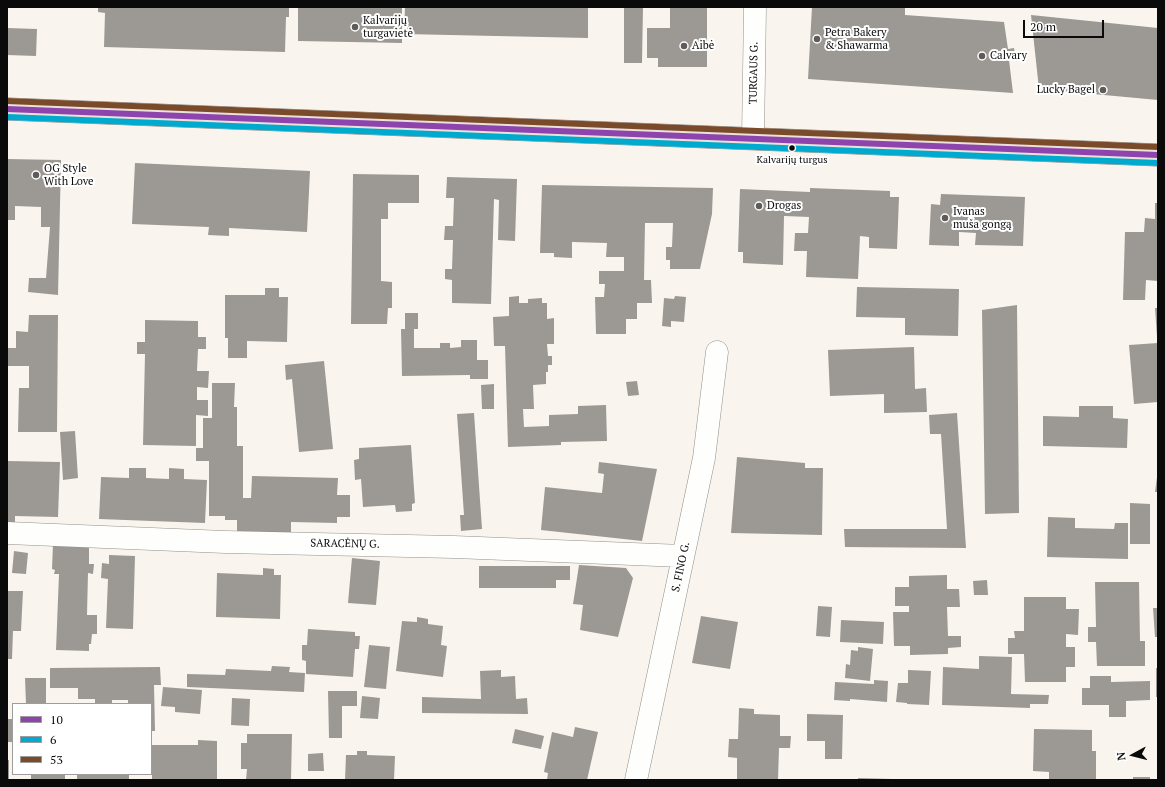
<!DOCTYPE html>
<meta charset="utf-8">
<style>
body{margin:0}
#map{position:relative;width:1165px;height:787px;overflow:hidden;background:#f9f5ee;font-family:"PT Serif",serif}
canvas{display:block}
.frame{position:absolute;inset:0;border:8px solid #0a0a0a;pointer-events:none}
.legend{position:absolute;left:12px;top:703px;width:140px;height:72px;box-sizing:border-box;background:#fff;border:1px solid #9d9d9d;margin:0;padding:5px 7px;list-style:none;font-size:12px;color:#0a0a0a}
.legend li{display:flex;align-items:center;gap:8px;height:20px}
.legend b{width:20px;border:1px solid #9d9d9d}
.north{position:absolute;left:1113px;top:735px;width:40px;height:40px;-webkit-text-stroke:3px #fff;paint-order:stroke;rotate:263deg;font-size:11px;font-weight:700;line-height:16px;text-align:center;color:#0a0a0a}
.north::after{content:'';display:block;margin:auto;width:14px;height:18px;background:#0a0a0a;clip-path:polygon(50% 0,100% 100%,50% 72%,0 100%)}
.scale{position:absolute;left:1023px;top:20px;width:81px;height:18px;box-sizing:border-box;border:2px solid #0a0a0a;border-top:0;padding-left:5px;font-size:12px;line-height:14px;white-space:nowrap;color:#0a0a0a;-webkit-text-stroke:3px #fff;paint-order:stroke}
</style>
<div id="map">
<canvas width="1165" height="787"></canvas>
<div class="frame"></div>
<ul class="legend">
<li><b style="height:5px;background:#8e44ad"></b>10</li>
<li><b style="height:5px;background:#00a9ce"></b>6</li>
<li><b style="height:5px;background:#7a4b2a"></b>53</li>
</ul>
<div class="north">N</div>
<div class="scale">20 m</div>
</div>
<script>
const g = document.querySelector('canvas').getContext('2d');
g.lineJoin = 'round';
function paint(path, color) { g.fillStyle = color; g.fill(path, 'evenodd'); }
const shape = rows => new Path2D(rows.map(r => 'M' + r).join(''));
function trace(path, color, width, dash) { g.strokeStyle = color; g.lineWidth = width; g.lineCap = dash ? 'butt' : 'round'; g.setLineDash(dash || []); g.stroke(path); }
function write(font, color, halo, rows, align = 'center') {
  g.font = font + ' "PT Serif",serif'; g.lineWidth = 4; g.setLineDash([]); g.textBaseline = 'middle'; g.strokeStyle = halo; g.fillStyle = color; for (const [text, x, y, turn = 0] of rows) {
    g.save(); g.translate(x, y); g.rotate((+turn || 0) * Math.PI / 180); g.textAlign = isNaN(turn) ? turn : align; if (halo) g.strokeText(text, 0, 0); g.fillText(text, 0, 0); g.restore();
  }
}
const building = shape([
 [98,7,289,7,289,17,286,17,285,52,104,47,105,13,98,12],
 [298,7,402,7,402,43,298,41],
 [405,7,588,7,588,38,404,34],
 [624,7,643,7,642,63,624,63],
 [670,7,707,7,707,67,658,67,658,58,647,58,647,28,670,28],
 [812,7,905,7,905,15,1004,22,1008,49,1014,48,1016,60,1009,60,1013,93,808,79],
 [1031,15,1158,28,1158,100,1039,89],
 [7,28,37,29,36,56,7,55],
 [7,159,61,160,58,295,28,292,29,278,46,278,50,227,41,227,41,207,15,206,15,220,7,220],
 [135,163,310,171,307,232,229,228,229,236,208,235,209,227,132,224],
 [353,174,419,175,419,203,388,203,388,219,381,219,381,281,392,282,392,308,388,308,387,324,351,324],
 [447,177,517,179,515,241,498,240,499,200,494,199,491,304,452,303,452,280,445,279,445,269,452,269,453,240,444,240,445,226,453,226,454,198,446,198],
 [542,185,713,188,712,214,700,269,670,269,670,260,666,260,666,247,672,247,673,223,645,223,644,280,651,280,652,303,637,303,637,319,626,319,626,334,596,334,595,297,604,297,605,284,599,284,599,271,624,271,624,257,606,257,607,243,572,242,572,258,554,257,554,253,540,253],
 [810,188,890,191,890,197,899,197,897,249,869,248,869,237,860,236,858,279,806,277,807,251,794,251,795,233,808,233,809,217,784,216,783,265,743,263,743,252,738,252,740,189,810,192],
 [941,194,1025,197,1023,246,975,245,976,233,959,232,959,246,929,245,931,204,940,205],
 [1155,203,1158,203,1158,281,1146,280,1145,300,1123,300,1125,232,1144,232,1145,218,1155,219],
 [857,287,959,289,958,336,905,335,905,318,856,317],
 [265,288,279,288,279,297,288,297,287,342,247,341,247,358,228,358,228,338,225,338,225,295,265,295],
 [519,296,519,303,528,303,528,299,542,298,542,303,547,303,547,319,554,318,554,344,547,344,548,356,552,356,552,365,548,365,548,372,546,372,546,384,533,385,534,409,523,409,524,427,549,426,549,415,578,414,578,406,606,405,607,441,561,442,561,445,508,447,505,346,494,346,493,317,509,316,509,297],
 [675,296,686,297,684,322,671,321,671,327,662,326,664,298,674,299],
 [1017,305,1019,513,985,514,982,310],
 [1155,308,1158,308,1158,337,1157,337],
 [405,313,418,313,418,329,414,329,414,348,440,348,440,343,450,343,450,348,461,347,461,340,477,340,477,360,488,360,488,379,470,379,470,375,402,376,401,329,405,329],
 [29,315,58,315,57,432,18,432,19,388,29,388,29,366,7,366,7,348,16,348,16,331,28,332],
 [145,320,198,321,198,337,206,337,206,349,198,349,197,371,209,371,208,388,197,387,197,400,208,400,208,416,196,415,196,446,143,445,145,354,137,354,137,342,145,342],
 [1158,343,1158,402,1134,404,1129,345],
 [914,347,915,389,926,388,927,412,884,413,884,394,830,396,828,350],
 [324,361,333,449,299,452,292,379,286,380,285,365],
 [637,381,639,395,628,396,626,382],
 [212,383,235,383,234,407,237,407,237,446,243,446,243,498,251,498,252,476,338,478,337,495,350,495,350,517,337,517,337,523,291,522,291,537,237,536,237,520,225,520,225,516,209,516,209,461,196,461,196,448,203,448,203,418,212,418],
 [494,384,494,409,482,409,481,385],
 [1079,406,1113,406,1113,418,1128,419,1127,448,1043,446,1043,416,1079,417],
 [474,413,482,529,461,531,460,515,464,515,457,414],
 [957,413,966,548,845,547,844,529,947,529,941,434,930,434,929,415],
 [75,431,78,478,63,480,60,432],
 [411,445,415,503,412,504,412,511,396,512,395,505,363,507,361,479,355,480,354,460,359,459,359,448],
 [737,457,805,463,805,468,823,468,822,535,731,533],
 [7,461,60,462,58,517,15,516,15,523,7,522],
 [599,462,657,469,642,541,541,530,545,487,602,493,604,474,598,473],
 [129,468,146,468,146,478,169,479,169,468,184,469,184,479,207,480,205,523,99,519,101,477,129,478],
 [1157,477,1158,477,1158,492,1155,492],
 [1130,503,1150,504,1150,544,1130,544],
 [1048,517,1075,518,1075,528,1114,529,1115,523,1128,523,1128,559,1047,557],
 [53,544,89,546,89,564,94,564,93,574,88,573,87,615,97,615,97,634,92,634,91,644,89,644,89,651,56,650,59,574,54,574,55,570,52,569],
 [14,551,28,553,26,574,12,573],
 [109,555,135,556,133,629,106,628,108,579,101,578,102,563,109,564],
 [352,558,380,561,376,605,348,603],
 [579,565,626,568,633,578,618,637,580,630,583,605,573,604],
 [479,566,570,566,570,580,556,580,556,588,479,588],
 [263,568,274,569,274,575,281,575,280,619,216,617,217,573,263,575],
 [947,575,947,589,959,589,960,607,947,607,948,636,961,636,961,647,948,648,948,654,910,655,910,646,894,646,893,612,909,612,909,606,895,606,895,587,909,587,909,576],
 [987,580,988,595,974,595,973,581],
 [1095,582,1139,582,1140,641,1145,641,1145,666,1097,666,1096,642,1088,642,1088,627,1096,627],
 [7,591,23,591,21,631,13,631,12,659,7,659],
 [1024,597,1066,597,1066,609,1079,609,1078,635,1066,634,1066,647,1075,647,1075,667,1066,667,1066,682,1025,682,1024,654,1008,654,1008,638,1015,638,1014,631,1024,631],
 [818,606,832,607,830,637,816,636],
 [1153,608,1158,608,1158,637,1155,637],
 [701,616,738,622,730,669,692,663],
 [417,617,428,619,428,624,443,626,441,645,447,646,443,677,396,671,402,621,417,622],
 [841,620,884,622,883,644,840,642],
 [308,629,355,632,355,636,360,636,359,649,355,649,353,677,306,674,306,661,302,660,302,645,307,645],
 [369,645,390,647,386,689,364,687],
 [858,647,873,649,870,681,845,678,846,664,850,665,851,650,858,651],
 [979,656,1012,657,1011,694,1049,695,1048,704,1030,704,1030,708,942,705,943,667,979,669],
 [272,666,290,667,289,672,305,673,304,692,187,687,187,674,225,675,226,669,271,671],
 [160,667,161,685,154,685,155,731,151,731,151,704,128,704,128,700,112,700,112,704,95,704,95,699,78,699,78,688,50,688,50,668],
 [1156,668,1158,668,1158,697,1156,697],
 [501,670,501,677,515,676,516,699,527,698,528,714,422,713,422,697,481,699,480,671],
 [908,670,931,671,929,705,907,704,907,703,896,702,898,683,908,683],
 [1090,676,1111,676,1111,682,1150,681,1150,700,1126,701,1126,717,1109,717,1109,705,1082,705,1082,688,1090,688],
 [25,678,46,678,46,704,26,704],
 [874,680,888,681,887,702,850,699,850,701,834,700,835,682,874,684],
 [163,687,202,690,200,714,175,712,175,707,161,706],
 [328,691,357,691,357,706,342,706,342,738,329,738],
 [362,696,380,698,378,719,360,718],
 [232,698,250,699,249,726,231,725],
 [739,708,754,709,754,714,780,715,780,736,791,736,790,748,779,748,778,780,737,780,737,758,728,757,729,739,738,739],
 [807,714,843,715,842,759,825,759,825,741,807,741],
 [7,719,13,719,13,742,7,742],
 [575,727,598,732,587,780,547,780,548,773,544,772,552,732,573,737],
 [515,729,544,736,541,749,512,743],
 [1034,729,1092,730,1092,751,1096,751,1096,780,1049,779,1049,772,1033,771],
 [247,734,292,734,291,780,246,780,247,769,241,769,241,743,247,743],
 [198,740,217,741,217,780,152,780,152,745,198,745],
 [357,751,367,751,367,755,395,756,394,780,345,780,346,755,357,755],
 [323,753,324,771,308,771,308,754],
 [7,760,9,760,9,780,7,780],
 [31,774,65,774,65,780,31,780],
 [77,774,129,774,129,780,77,780],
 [1133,777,1150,777,1150,780,1133,780],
 [858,778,892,779,892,780,858,780]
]);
const minor = shape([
 [753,138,755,7],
 [7,533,225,542,454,547,683,556],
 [636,780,704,458,717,352]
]);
const primary = shape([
 [7,109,1158,155]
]);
const bus1 = shape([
 [7,109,1158,155]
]);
const bus2 = shape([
 [7,117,1158,163]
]);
const bus3 = shape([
 [7,101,1158,147]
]);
const markers = [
 [355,27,4,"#5e5c5a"],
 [817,39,4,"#5e5c5a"],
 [684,46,4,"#5e5c5a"],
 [982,56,4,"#5e5c5a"],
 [1103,90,4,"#5e5c5a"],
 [792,148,3.5,"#0a0a0a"],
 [36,175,4,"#5e5c5a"],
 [759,206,4,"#5e5c5a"],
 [945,218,4,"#5e5c5a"]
];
const busNames = [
 ["Kalvarijų turgus",792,160]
];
const poiNames = [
 ["Kalvarijų",363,21],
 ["turgavietė",363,34],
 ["Petra Bakery",825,33],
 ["& Shawarma",825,46],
 ["Aibė",692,46],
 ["Calvary",990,56],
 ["Lucky Bagel",1095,90,"right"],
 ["OG Style",44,169],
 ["With Love",44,182],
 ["Drogas",767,206],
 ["Ivanas",953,212],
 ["muša gongą",953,225]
];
const streetNames = [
 ["TURGAUS G.",754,73,-89],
 ["SARACĖNŲ G.",345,544,1],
 ["S. FINO G.",681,567,-78]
];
paint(building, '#9c9894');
trace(minor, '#92908d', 23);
trace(primary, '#7f7d7a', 23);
trace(minor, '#fefefc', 22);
trace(primary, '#eae2d8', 22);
trace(bus1, '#8e44ad', 6);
trace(bus2, '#00a9ce', 6);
trace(bus3, '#7a4b2a', 6);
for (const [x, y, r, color] of markers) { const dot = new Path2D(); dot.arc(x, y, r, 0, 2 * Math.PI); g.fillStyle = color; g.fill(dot); trace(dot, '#fff', 1.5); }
write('10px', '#0a0a0a', '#fff', busNames);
write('11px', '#0a0a0a', '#fff', poiNames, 'left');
write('11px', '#0a0a0a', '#fff', streetNames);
</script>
